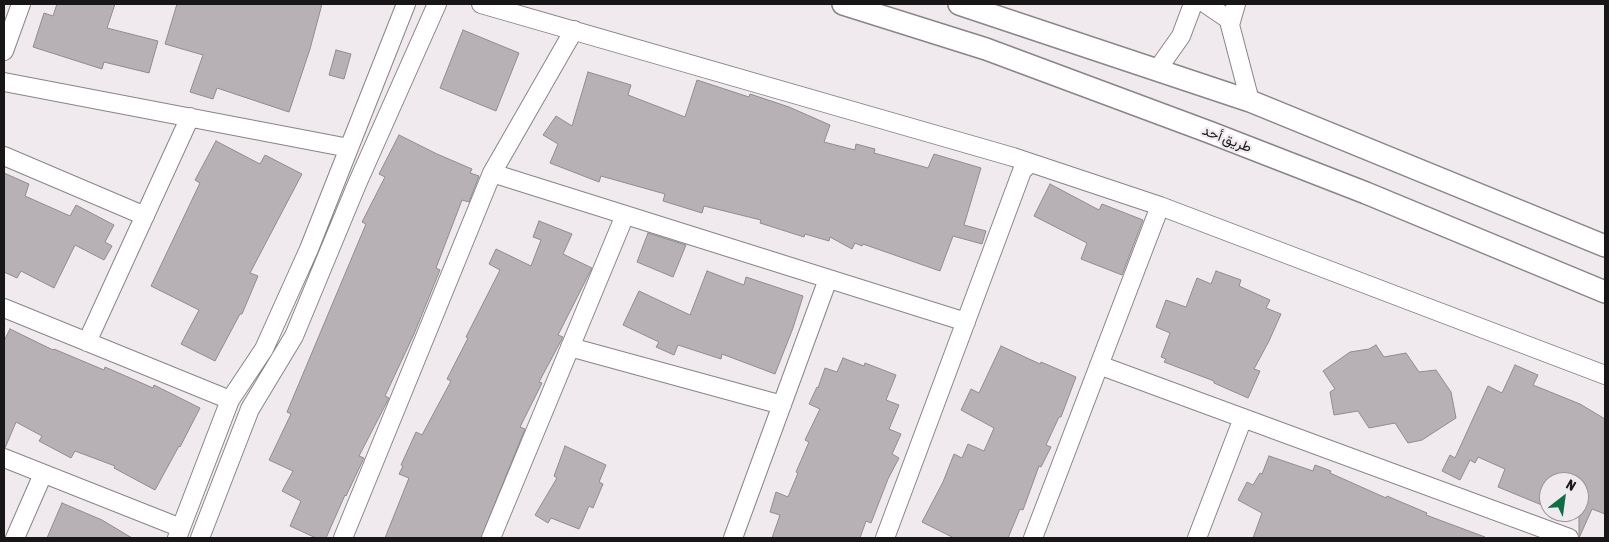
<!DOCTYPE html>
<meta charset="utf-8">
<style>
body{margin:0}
#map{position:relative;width:1609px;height:542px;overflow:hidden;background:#f0eaee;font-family:"Asap Condensed",sans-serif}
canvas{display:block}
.frame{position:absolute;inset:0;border:5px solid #181617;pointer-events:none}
.north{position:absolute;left:1539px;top:472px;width:50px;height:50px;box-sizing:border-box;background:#f0eaee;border:1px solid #9a9598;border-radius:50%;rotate:30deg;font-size:14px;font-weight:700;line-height:20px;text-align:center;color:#181617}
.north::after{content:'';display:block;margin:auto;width:18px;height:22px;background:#0e6f45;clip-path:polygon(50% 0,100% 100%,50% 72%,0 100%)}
</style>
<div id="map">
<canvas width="1609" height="542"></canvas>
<div class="frame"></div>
<div class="north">N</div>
</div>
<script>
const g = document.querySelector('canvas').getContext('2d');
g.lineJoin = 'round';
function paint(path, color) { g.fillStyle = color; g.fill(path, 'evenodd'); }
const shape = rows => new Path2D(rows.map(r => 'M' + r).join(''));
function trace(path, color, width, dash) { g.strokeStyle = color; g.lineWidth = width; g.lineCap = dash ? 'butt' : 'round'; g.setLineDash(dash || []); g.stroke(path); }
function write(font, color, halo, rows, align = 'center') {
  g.font = font + ' "Asap Condensed",Vazirmatn,sans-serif'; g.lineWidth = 4.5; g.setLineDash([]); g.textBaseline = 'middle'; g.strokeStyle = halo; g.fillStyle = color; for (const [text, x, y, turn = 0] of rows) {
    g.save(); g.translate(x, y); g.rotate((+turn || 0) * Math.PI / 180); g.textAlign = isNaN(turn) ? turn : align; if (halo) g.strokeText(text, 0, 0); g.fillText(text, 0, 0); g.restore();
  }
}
const building = shape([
 [57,4,115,4,107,28,158,41,149,73,104,62,102,69,33,47,44,13,53,16,57,4],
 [177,4,322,4,310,49,289,112,217,88,213,99,190,92,203,55,165,44,177,4],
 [463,30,519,53,496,111,440,88,463,30],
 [336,50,351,54,344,79,329,75,336,50],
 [588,72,631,85,628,95,685,117,697,80,749,97,750,94,789,107,830,125,824,142,855,150,856,144,875,149,874,153,928,168,934,154,981,168,964,225,986,231,982,244,953,236,940,271,863,244,862,246,855,243,852,249,830,237,829,241,805,234,804,237,760,223,761,220,704,206,702,213,663,201,665,194,601,176,599,182,550,163,558,144,543,135,556,116,572,126,588,72],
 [399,135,437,154,472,169,470,173,479,176,469,202,462,200,436,268,440,270,414,334,385,396,389,398,359,456,364,458,346,496,345,495,326,538,316,538,290,526,301,501,282,491,293,471,269,460,291,414,287,412,366,224,362,222,385,177,379,174,399,135],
 [216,141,260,164,265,155,302,174,250,273,258,276,242,314,240,314,215,361,181,344,199,310,151,286,200,183,195,180,216,141],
 [4,173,29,184,25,196,70,216,76,205,114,225,105,242,112,246,104,260,75,245,54,288,21,271,17,278,4,272,4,173],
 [1050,184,1099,210,1102,204,1143,220,1122,275,1081,259,1087,243,1034,216,1050,184],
 [539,221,572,234,563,254,592,268,558,335,563,337,539,382,542,383,520,427,525,429,481,538,385,538,409,478,399,474,403,466,401,465,416,432,422,435,451,381,447,379,468,338,466,337,500,270,489,264,496,249,531,266,541,240,533,237,539,221],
 [648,233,686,245,673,277,637,262,648,233],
 [707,271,744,285,746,277,803,296,793,328,775,374,722,354,721,359,678,345,674,355,656,347,659,342,623,325,639,291,690,315,707,271],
 [1216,271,1241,280,1239,286,1270,300,1266,308,1281,314,1269,341,1254,369,1260,371,1248,398,1214,383,1214,381,1164,362,1166,359,1161,357,1170,333,1156,327,1166,300,1186,307,1197,278,1211,284,1216,271],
 [10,329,53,350,54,349,104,370,105,367,153,388,154,385,200,408,180,447,179,446,155,490,114,468,115,466,75,451,71,458,39,441,42,436,16,422,5,448,4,448,4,341,10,329],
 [1376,345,1384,357,1406,353,1419,372,1436,370,1451,392,1456,418,1422,440,1408,443,1395,423,1369,428,1358,411,1334,415,1330,392,1335,389,1323,371,1350,352,1369,349,1376,345],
 [1001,346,1040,364,1041,362,1076,377,1061,417,1059,417,1046,445,1051,447,1041,467,1039,466,1023,510,1020,509,1008,538,954,538,922,522,943,482,954,454,962,458,968,444,984,451,994,428,961,410,971,389,979,393,1001,346],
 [843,358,864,366,865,363,896,375,886,400,899,405,889,429,901,434,892,454,899,458,888,479,871,523,866,521,860,538,772,538,780,515,770,512,776,492,788,497,798,473,796,472,809,442,805,440,820,409,809,404,817,387,818,388,825,368,837,372,843,358],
 [1515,365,1538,375,1533,385,1580,404,1605,419,1605,514,1592,509,1579,538,1579,482,1549,482,1549,508,1498,487,1505,469,1478,457,1475,463,1470,460,1460,480,1442,471,1450,455,1455,458,1488,386,1502,393,1515,365],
 [565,446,606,465,599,482,603,484,593,508,589,506,579,529,551,518,548,523,535,515,557,478,554,476,565,446],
 [1269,456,1313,471,1315,465,1331,471,1330,473,1386,498,1387,496,1427,513,1426,515,1485,537,1485,538,1253,538,1262,513,1238,500,1247,482,1253,485,1260,473,1262,474,1269,456],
 [62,503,102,520,132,538,47,538,62,503]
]);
const minor = shape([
 [481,4,1013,157,1160,206,1605,375],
 [1206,4,1231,21],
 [1236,4,1230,25,1250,101],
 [4,51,21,4],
 [1157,70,1181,36,1193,4],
 [4,82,349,148],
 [4,156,145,216],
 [492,173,966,322],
 [4,308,230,400],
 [87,342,190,117],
 [570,347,782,405],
 [1099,365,1569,538],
 [4,458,181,528],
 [15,538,43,474],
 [177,538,230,400,264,349,309,249,406,4],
 [200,538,250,409,294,336,357,184,437,4],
 [343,538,492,173,574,30],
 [491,538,625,215],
 [733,538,828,279],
 [885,538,1022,171,1030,163],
 [1033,538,1160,206],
 [1197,538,1243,418]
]);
const major = shape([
 [843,4,986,49,1209,132,1366,193,1605,292],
 [959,4,1250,101,1605,246]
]);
const streetNames = [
 ["طريق أحد",1227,139,21]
];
paint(building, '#b7b1b5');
trace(building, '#918b8f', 1);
trace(minor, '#8a8488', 20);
trace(major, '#8a8488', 24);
trace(minor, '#fff', 18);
trace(major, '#fff', 21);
write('14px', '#181617', '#f0eaee', streetNames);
</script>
